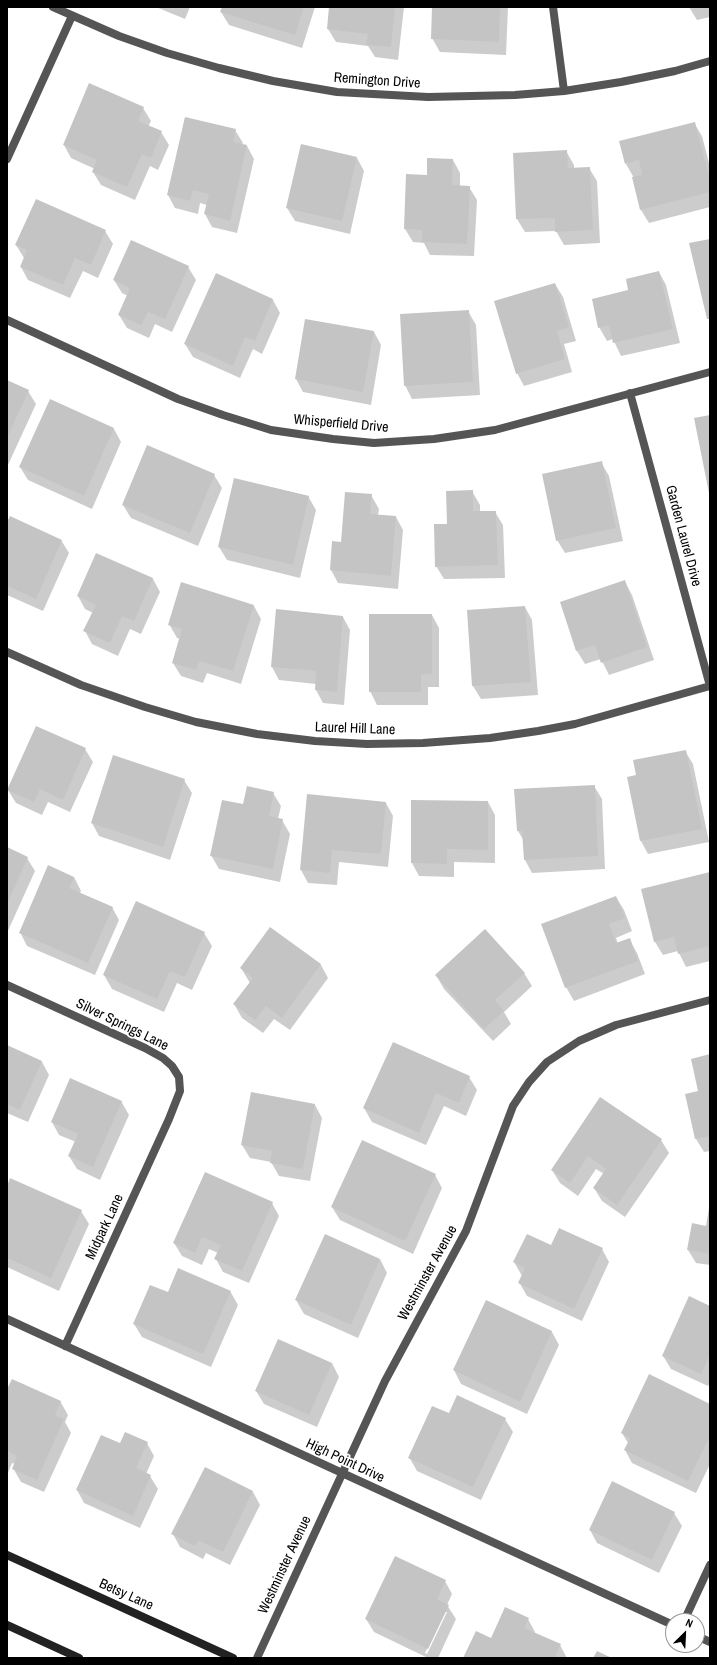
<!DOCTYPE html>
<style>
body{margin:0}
#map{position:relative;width:717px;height:1665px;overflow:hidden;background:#fff;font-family:"Archivo Narrow",sans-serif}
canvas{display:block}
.frame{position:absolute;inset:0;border:8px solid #000;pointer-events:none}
.north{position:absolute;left:665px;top:1613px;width:40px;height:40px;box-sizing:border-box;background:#fff;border:1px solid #999;border-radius:50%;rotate:24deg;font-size:11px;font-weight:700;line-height:16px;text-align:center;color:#000}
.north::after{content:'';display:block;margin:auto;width:14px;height:18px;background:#000;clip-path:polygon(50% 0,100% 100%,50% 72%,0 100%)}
</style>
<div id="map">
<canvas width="717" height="1665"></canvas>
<div class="frame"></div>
<div class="north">N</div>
</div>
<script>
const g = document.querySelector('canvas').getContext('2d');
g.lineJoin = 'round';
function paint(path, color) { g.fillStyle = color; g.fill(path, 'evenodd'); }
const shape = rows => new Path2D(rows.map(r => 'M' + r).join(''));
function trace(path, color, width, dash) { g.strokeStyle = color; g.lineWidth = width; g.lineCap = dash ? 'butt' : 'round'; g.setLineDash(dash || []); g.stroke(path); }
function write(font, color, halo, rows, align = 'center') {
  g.font = font + ' "Archivo Narrow",sans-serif'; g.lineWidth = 3.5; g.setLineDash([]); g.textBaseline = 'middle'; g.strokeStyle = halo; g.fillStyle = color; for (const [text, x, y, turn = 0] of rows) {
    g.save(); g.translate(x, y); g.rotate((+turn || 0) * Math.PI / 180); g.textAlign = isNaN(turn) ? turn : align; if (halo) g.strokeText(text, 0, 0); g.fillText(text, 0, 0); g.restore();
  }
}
const shadow = shape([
 [156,7,190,7,185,19],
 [223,7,315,7,302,48,229,25,221,12],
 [330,7,404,7,398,60,375,57,368,46,336,42,328,29],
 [434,7,508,7,506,55,440,52,432,38],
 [689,7,710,7,710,17,697,20],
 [143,108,151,121,148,127,161,132,169,145,158,170,150,166,135,200,101,185,93,172,95,169,71,158,64,145],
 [185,118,235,130,243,143,242,145,247,146,254,159,237,233,212,227,205,214,207,205,200,203,198,214,175,208,168,195],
 [694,123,702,136,710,167,710,207,649,223,641,210,634,178,626,164],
 [566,151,574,165,574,169,589,168,597,181,600,243,564,245,556,231,525,232,517,219],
 [357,158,364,171,350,234,295,221,287,208],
 [453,160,460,173,460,186,469,187,477,200,474,256,430,255,424,243,413,242,405,229,428,176],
 [105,231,113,244,98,278,83,271,70,298,28,280,21,267,24,258,16,245],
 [188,267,196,280,172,332,155,324,149,338,127,328,119,315,128,296,122,293,114,280],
 [659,272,666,285,680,343,621,356,613,339,607,341,599,327,630,291],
 [216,275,273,300,280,313,262,354,253,349,240,378,193,357,185,344],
 [555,284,563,297,576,341,564,344,572,372,524,386,517,373],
 [468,311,476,325,480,395,412,399,405,385],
 [374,332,381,345,371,405,303,392,296,379],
 [7,381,28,391,36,404,7,467],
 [50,401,114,429,121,442,92,509,28,480,20,467],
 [601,462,609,476,623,541,565,553,557,540],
 [214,475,222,488,198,546,131,518,123,505],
 [235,479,308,496,316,510,300,578,227,560,219,547],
 [472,491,480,505,480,512,495,512,503,525,505,578,444,579,436,566,448,525],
 [371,495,379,509,378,515,396,517,403,530,398,589,338,583,331,570,342,543],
 [7,525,61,540,69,553,43,611,7,595],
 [97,554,153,579,160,592,141,634,130,629,118,656,92,644,85,631,93,613,85,609,78,596],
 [625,582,632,595,654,660,609,675,601,659,585,664,577,651,561,603],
 [254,606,261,619,241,684,207,673,203,683,181,676,173,663,181,639,177,638,169,624],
 [525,607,532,620,538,695,481,699,473,686,468,611],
 [277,610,343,617,350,630,344,705,323,703,316,690,316,684,279,680,272,667],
 [432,615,439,628,439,687,428,687,428,705,377,705,370,691],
 [85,749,93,762,70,812,48,802,42,815,16,803,8,790],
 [685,751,693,764,709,842,648,854,641,841,637,775],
 [184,780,192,793,170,860,99,836,92,823],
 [594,786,602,799,605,869,532,873,525,860,524,841,518,831],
 [273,793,281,806,278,819,282,820,290,834,280,882,219,869,211,855,244,805],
 [412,801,488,802,495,815,495,863,454,862,454,877,419,876,412,863],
 [386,803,393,816,388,867,339,862,337,885,308,883,301,870],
 [7,849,27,858,35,871,7,933],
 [710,873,710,961,686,967,678,951,663,955,655,942,643,890],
 [74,877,81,891,80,893,112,907,119,920,95,975,27,946,20,932],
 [616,897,624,910,632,931,616,938,618,944,629,939,637,953,645,974,574,1001,566,987],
 [270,928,321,965,328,978,290,1030,274,1019,263,1033,242,1018,234,1004,250,983,241,968],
 [204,933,212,946,192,990,177,983,164,1012,112,989,104,975],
 [524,973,532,986,504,1012,511,1024,493,1041,444,989,436,975],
 [7,1046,42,1062,49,1075,28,1122,7,1113],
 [710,1055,710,1151,704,1152,696,1139,686,1095,700,1092],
 [469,1077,477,1090,466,1116,444,1106,426,1145,372,1122,364,1108],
 [252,1093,315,1105,322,1118,310,1181,279,1176,271,1162,250,1158,242,1145],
 [601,1099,661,1140,669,1153,625,1217,602,1201,594,1188,604,1174,596,1169,578,1196,560,1183,552,1170],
 [121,1101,129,1115,100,1180,77,1169,69,1156,76,1142,59,1135,52,1122],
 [435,1175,442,1188,413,1254,340,1220,332,1207],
 [7,1189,81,1211,89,1224,59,1291,7,1267],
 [272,1203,279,1216,249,1283,223,1272,216,1259,218,1253,209,1249,202,1265,182,1256,174,1243],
 [710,1209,710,1265,696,1263,688,1250,707,1227],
 [551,1247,602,1249,609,1262,582,1321,527,1296,519,1282,522,1276,514,1262],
 [380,1259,387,1273,358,1338,304,1314,296,1300],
 [230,1291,238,1305,211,1367,142,1337,134,1324,168,1294],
 [486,1301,552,1332,559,1345,527,1414,461,1384,454,1370],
 [710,1307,710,1383,708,1386,671,1369,663,1356],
 [332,1363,339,1377,317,1427,264,1404,256,1391],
 [7,1391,60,1401,68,1415,65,1422,71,1433,44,1492,21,1482,13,1468,15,1464,12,1463,7,1475],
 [710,1405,710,1464,696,1493,632,1463,625,1450,628,1443,622,1433],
 [449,1414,505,1419,513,1432,481,1500,417,1471,409,1457],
 [147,1443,154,1456,146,1474,150,1476,158,1489,140,1528,84,1503,77,1490,120,1444],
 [206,1468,253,1492,260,1505,230,1565,206,1553,203,1559,180,1547,173,1534],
 [674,1513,682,1526,659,1573,597,1543,590,1530],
 [445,1581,452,1594,447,1605,456,1619,438,1658,428,1658,374,1632,366,1619],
 [445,1612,447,1612,427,1654,425,1653],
 [528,1619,535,1632,535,1634,560,1645,567,1658,464,1658,492,1639]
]);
const building = shape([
 [222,7,304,7,295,35,220,12],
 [329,7,395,7,391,47,366,45,368,34,327,29],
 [432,7,500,7,499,42,431,39],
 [89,83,144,107,138,121,162,131,151,158,142,154,127,187,92,172,97,160,63,145],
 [185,117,236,129,233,142,247,145,230,221,204,214,209,194,193,190,190,201,167,195],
 [695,122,710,180,710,192,640,210,632,177,642,175,639,160,625,164,619,141],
 [301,144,357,157,342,221,286,208],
 [567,150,568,168,590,167,593,230,555,232,555,218,516,219,513,153],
 [427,158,453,159,452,185,470,186,467,244,422,242,422,230,404,229,406,174,427,175],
 [36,199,106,230,91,265,75,258,63,285,20,267,27,250,15,245],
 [710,239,710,319,707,319,689,243],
 [131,240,189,266,165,319,148,312,141,325,118,315,130,288,113,280],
 [659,271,673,329,613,343,609,325,598,328,592,299,628,290,626,279],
 [216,273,273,299,255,341,245,337,233,366,184,344],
 [555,283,569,327,557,331,565,359,516,374,494,301],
 [469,310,473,382,404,386,400,314],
 [305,319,374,331,363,392,295,379],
 [7,380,29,390,7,438],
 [50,399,114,428,84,496,19,467],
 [710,415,710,493,709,493,694,418],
 [147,445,215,474,190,533,122,505],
 [602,461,616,528,556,541,542,474],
 [234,478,309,496,293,565,218,547],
 [473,490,473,511,496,511,498,565,435,567,434,524,447,524,446,491],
 [345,492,372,494,370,514,396,516,391,576,330,570,332,541,341,542],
 [10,516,62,540,36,599,7,586,7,522],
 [96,553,153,578,134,621,122,616,110,643,83,631,96,605,77,596],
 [625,580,647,647,601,663,595,645,576,651,560,602],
 [181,582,254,605,233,671,199,661,196,670,172,663,182,629,168,625],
 [525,606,531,682,472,686,467,610],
 [276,609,343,616,337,692,315,690,316,671,271,667],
 [369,614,432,614,432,674,421,674,421,692,369,692],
 [36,726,86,748,63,800,40,789,34,802,7,790],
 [686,750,702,829,640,841,627,777,636,775,633,760],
 [113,755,185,779,163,847,91,823],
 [595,785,598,856,524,860,522,831,517,831,514,789],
 [247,786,274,792,269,816,283,819,273,869,210,856,222,800,243,804],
 [307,794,386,802,381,854,332,850,330,873,300,870],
 [411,800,488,801,488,850,447,849,447,864,411,863],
 [7,847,28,857,7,904],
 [48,865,74,877,69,888,113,907,88,963,19,933],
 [710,872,710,946,678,954,674,937,654,942,641,889],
 [616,896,625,918,609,924,616,943,630,938,638,961,565,988,541,924],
 [136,901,205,932,185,977,170,971,157,999,103,975],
 [270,927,321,964,282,1018,266,1006,255,1020,233,1004,253,978,240,968],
 [485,929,525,973,495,1000,504,1011,484,1029,435,975],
 [393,1042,470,1076,459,1103,436,1093,419,1133,363,1108],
 [7,1045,42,1061,20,1110,7,1104],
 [710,1054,710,1136,695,1139,685,1094,698,1091,691,1059],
 [70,1078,122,1101,93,1167,68,1156,78,1134,51,1122],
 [251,1092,315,1104,303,1169,270,1163,272,1151,241,1145],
 [600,1097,662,1139,617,1205,593,1188,606,1169,588,1156,570,1183,551,1170],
 [362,1140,436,1174,405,1241,331,1207],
 [205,1172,273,1202,242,1271,214,1259,221,1245,202,1237,195,1253,173,1243],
 [10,1178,82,1210,51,1278,7,1258,7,1186],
 [709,1208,710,1254,687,1250,692,1223,706,1226],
 [559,1228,603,1248,574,1309,518,1283,525,1268,513,1262,527,1234,551,1245],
 [325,1234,380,1259,351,1325,295,1300],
 [178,1268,231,1291,203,1354,133,1324,150,1285,168,1292],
 [689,1296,710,1306,710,1357,709,1357,701,1374,662,1356],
 [486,1300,552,1331,520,1402,453,1370],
 [278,1339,332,1363,309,1415,255,1391],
 [649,1374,710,1404,710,1436,688,1481,624,1450,630,1438,621,1433],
 [12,1379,61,1401,55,1415,64,1419,37,1480,12,1469,17,1456,7,1451,7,1389],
 [457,1395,506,1418,473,1487,408,1458,432,1406,449,1413],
 [125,1432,148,1442,136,1468,151,1475,133,1516,76,1490,101,1435,120,1443],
 [205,1467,253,1491,223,1552,198,1540,195,1546,171,1534],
 [612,1481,675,1512,652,1560,589,1530],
 [395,1556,446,1580,437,1599,449,1605,428,1649,365,1619],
 [505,1607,529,1618,524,1628,561,1644,554,1658,463,1658,476,1631,491,1638],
 [597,1651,612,1658,593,1658]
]);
const minor = shape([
 [53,7,119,36,167,53,219,68,273,81,337,92,428,97,515,95,564,91,621,82,675,71,710,61],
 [553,7,564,91],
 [7,159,72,16],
 [7,320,178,399,223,415,271,430,333,439,374,443,434,439,495,430,710,372],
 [630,393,710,686],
 [7,652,81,685,145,707,196,722,257,734,315,741,367,744,423,743,490,738,538,731,575,724,710,686],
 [7,985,145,1048,163,1058,172,1066,179,1077,180,1091,169,1119,65,1346],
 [7,1319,673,1625],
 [684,1621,710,1565],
 [697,1636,710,1642],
 [257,1658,385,1381,466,1231,513,1106,529,1082,547,1062,579,1041,616,1025,710,1000]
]);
const secondary = shape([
 [7,1555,233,1658],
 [7,1625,79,1658]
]);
const streetNames = [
 ["Remington Drive",377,81,4],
 ["Whisperfield Drive",341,424,5],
 ["Garden Laurel Drive",683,536,75],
 ["Laurel Hill Lane",355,729,2],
 ["Silver Springs Lane",122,1025,26],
 ["Midpark Lane",105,1227,-65],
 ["Westminster Avenue",428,1273,-61],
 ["High Point Drive",345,1461,25],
 ["Westminster Avenue",285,1565,-65],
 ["Betsy Lane",126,1595,24]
];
paint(shadow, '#0003');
paint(building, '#c4c4c4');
trace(minor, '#555', 8);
trace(secondary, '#222', 8);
write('14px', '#000', '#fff', streetNames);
</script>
